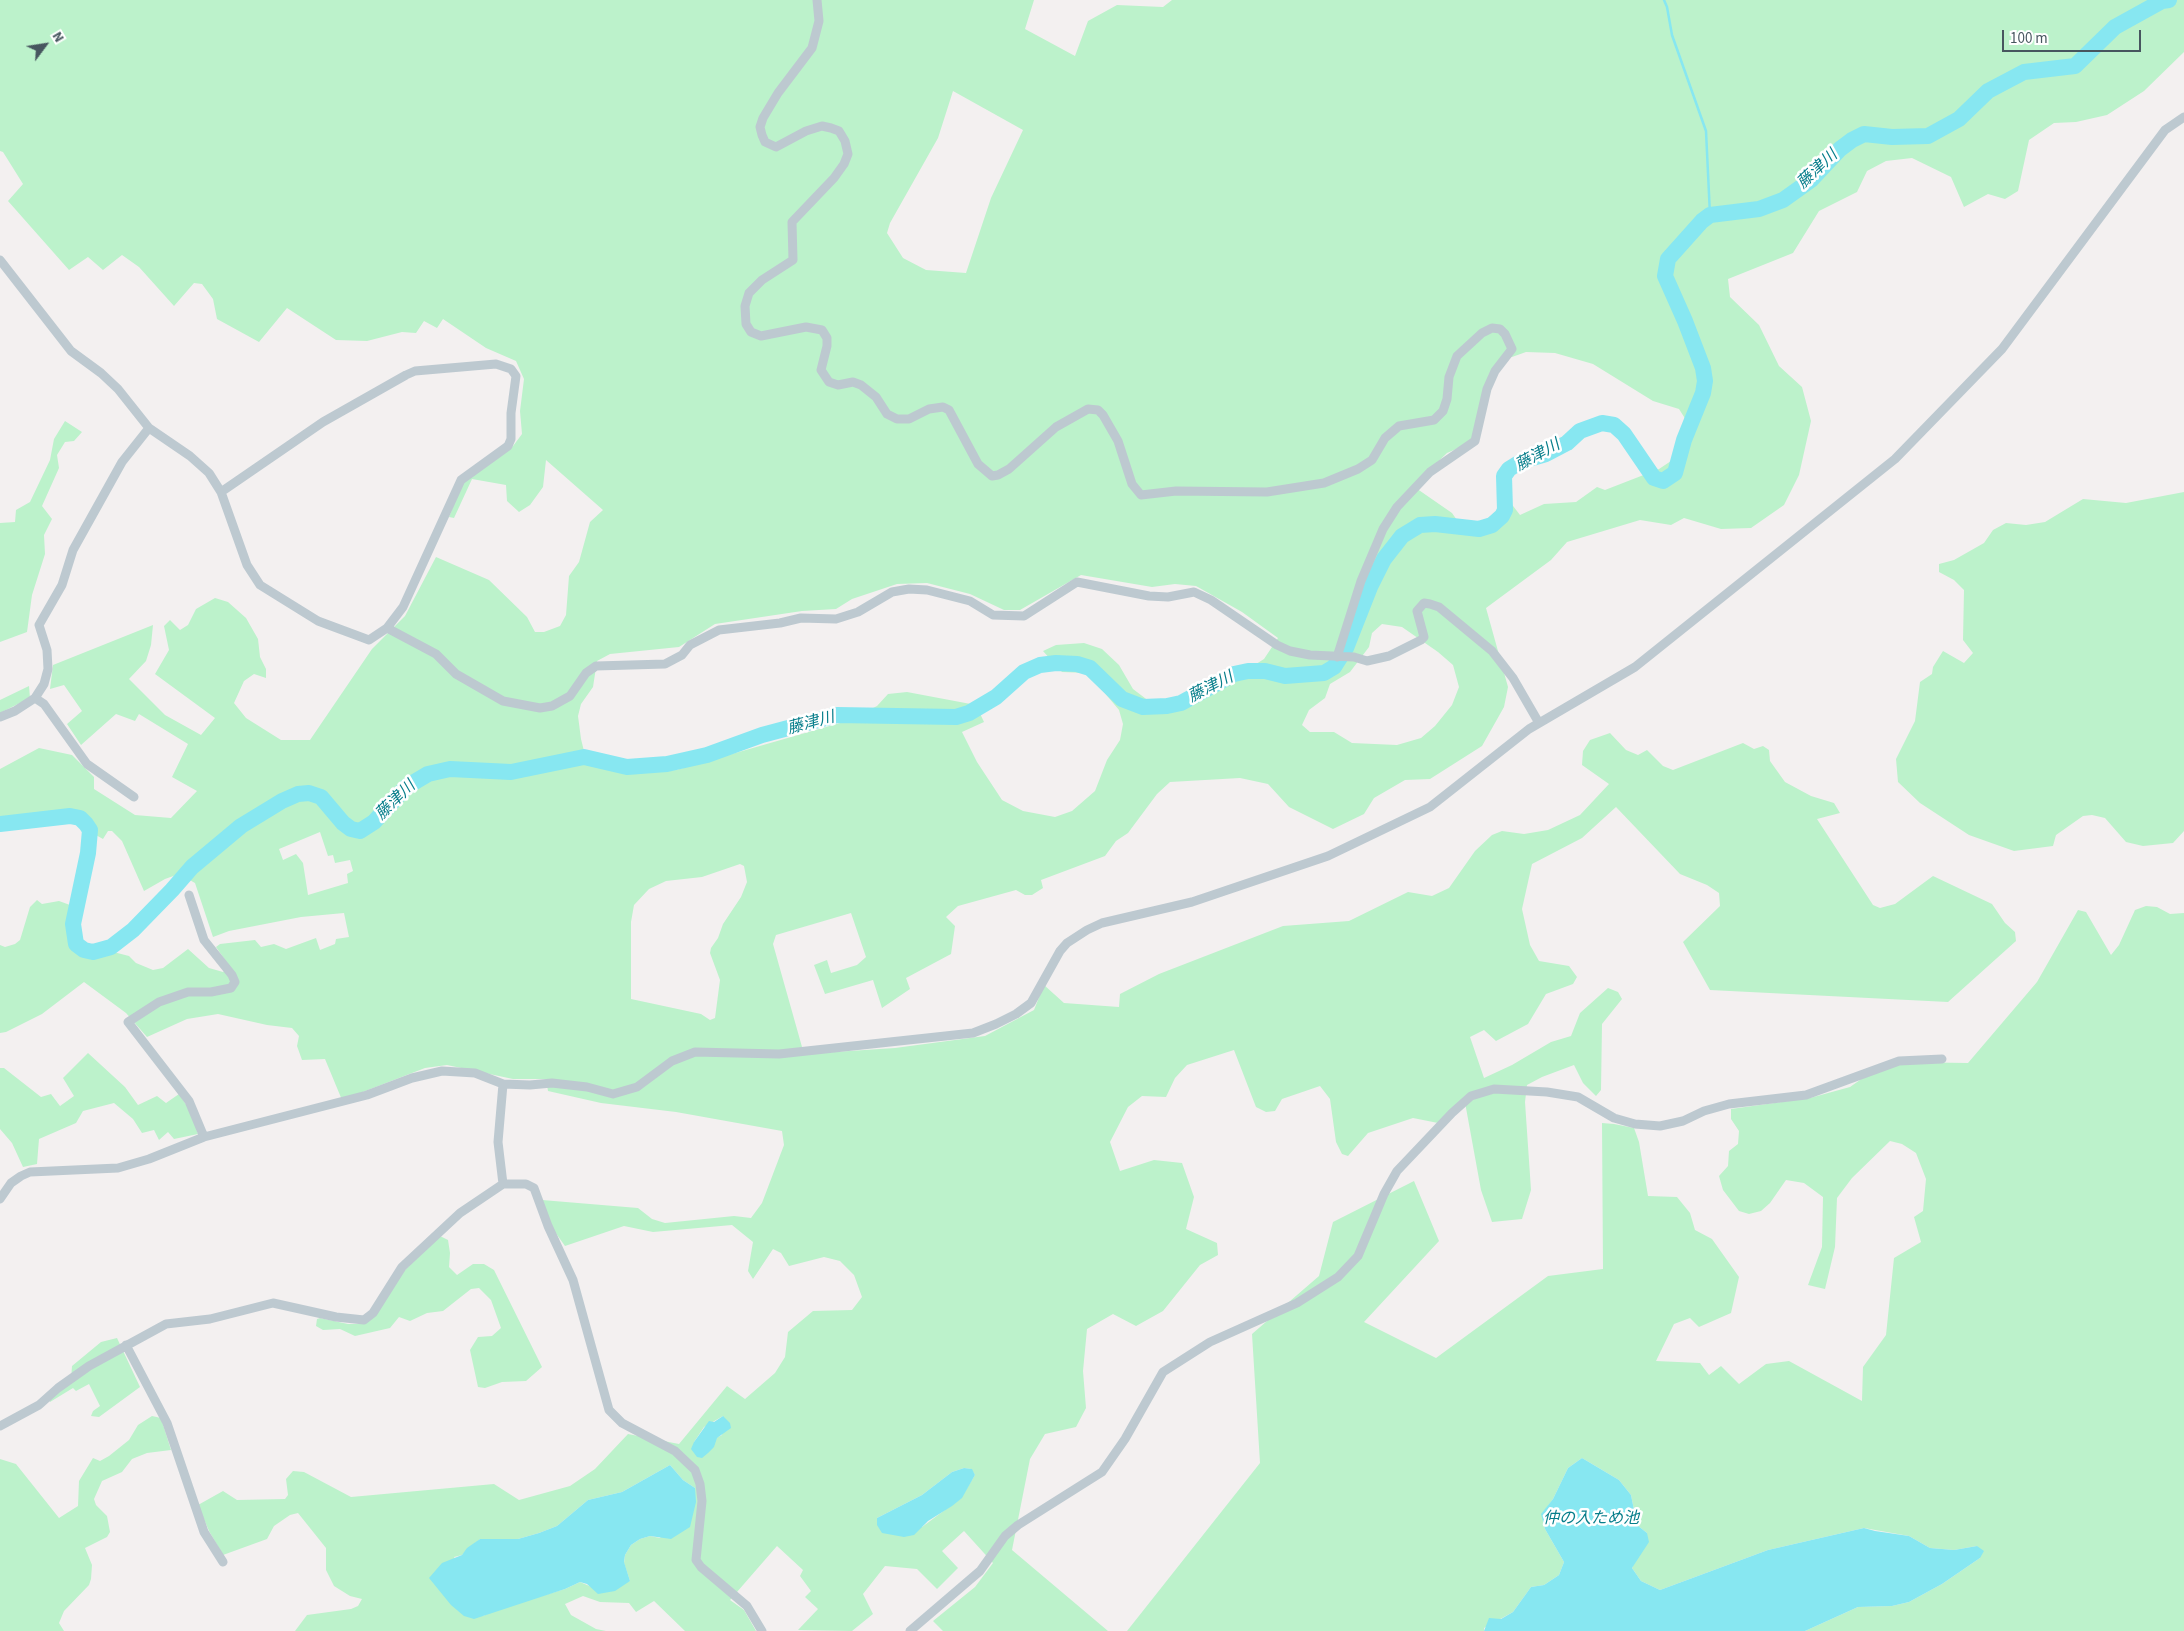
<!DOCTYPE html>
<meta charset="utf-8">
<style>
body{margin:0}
#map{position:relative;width:2184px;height:1631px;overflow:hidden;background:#f3f0f0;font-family:"Source Sans 3",sans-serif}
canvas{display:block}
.north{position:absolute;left:20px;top:20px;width:50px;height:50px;-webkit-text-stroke:4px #fff;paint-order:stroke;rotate:59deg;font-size:14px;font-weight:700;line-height:20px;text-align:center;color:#47565f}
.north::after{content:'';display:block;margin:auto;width:18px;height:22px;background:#47565f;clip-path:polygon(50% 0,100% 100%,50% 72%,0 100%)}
.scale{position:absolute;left:2002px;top:30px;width:139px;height:22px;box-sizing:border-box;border:2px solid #47565f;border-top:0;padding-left:6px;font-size:15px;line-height:18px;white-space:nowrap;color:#47565f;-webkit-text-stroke:4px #fff;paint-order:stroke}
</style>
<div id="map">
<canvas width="2184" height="1631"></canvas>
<div class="north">N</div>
<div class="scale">100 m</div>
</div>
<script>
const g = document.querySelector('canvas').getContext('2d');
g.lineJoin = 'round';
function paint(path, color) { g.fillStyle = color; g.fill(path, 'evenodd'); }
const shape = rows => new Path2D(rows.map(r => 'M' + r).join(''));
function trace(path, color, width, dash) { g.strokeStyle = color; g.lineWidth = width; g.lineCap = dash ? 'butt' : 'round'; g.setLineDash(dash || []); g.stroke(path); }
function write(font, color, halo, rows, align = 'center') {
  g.font = font + ' "Source Sans 3","Noto Sans JP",sans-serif'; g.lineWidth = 5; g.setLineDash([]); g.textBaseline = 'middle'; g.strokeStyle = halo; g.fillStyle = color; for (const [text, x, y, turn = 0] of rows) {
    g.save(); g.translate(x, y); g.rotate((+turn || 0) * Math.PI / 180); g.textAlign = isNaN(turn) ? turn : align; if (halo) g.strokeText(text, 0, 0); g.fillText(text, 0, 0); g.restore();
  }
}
const green = shape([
 [0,0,1034,0,1025,29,1075,56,1088,21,1117,5,1163,7,1172,0,2184,0,2184,52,2144,91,2107,115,2076,122,2054,123,2029,140,2018,191,2005,199,1988,194,1964,207,1951,177,1912,158,1886,161,1867,171,1857,192,1819,211,1793,253,1728,279,1730,297,1759,325,1779,366,1802,387,1811,421,1799,475,1784,505,1751,528,1721,529,1684,518,1671,525,1640,520,1567,542,1551,560,1486,608,1508,687,1504,707,1482,746,1430,779,1405,780,1374,798,1364,814,1333,829,1289,807,1268,784,1240,778,1170,782,1157,794,1128,833,1116,841,1105,856,1041,880,1043,888,1032,895,1025,895,1016,890,958,906,946,917,955,926,951,954,906,978,910,989,882,1008,873,980,825,994,814,965,827,960,831,973,857,965,866,957,851,913,776,935,773,944,804,1054,895,1048,985,1036,1034,1010,1044,985,1064,1003,1119,1007,1120,994,1159,974,1283,926,1349,921,1408,892,1432,896,1449,888,1475,851,1492,835,1502,831,1524,834,1548,830,1580,815,1609,784,1582,765,1583,751,1590,740,1610,733,1626,750,1638,755,1647,750,1663,766,1673,770,1743,743,1754,749,1763,746,1769,750,1770,761,1785,782,1811,796,1834,803,1840,813,1817,819,1873,905,1880,908,1895,904,1933,876,1992,904,2005,923,2015,932,2016,941,1948,1002,1710,990,1683,942,1720,906,1719,893,1707,885,1680,874,1616,807,1582,838,1532,864,1522,909,1530,945,1539,961,1569,966,1577,977,1573,984,1546,994,1528,1024,1496,1041,1484,1030,1470,1037,1484,1078,1512,1065,1551,1042,1571,1036,1580,1013,1608,988,1618,992,1622,999,1602,1024,1601,1090,1596,1096,1583,1083,1574,1065,1542,1077,1527,1085,1525,1102,1531,1190,1522,1219,1492,1222,1481,1190,1464,1097,1438,1123,1413,1118,1368,1133,1348,1156,1342,1154,1336,1142,1330,1099,1320,1086,1282,1099,1275,1111,1266,1112,1256,1107,1234,1050,1187,1065,1175,1078,1166,1097,1142,1096,1128,1107,1110,1142,1120,1171,1154,1160,1182,1163,1194,1197,1186,1229,1217,1243,1218,1255,1200,1265,1163,1311,1136,1326,1113,1314,1087,1329,1083,1371,1086,1408,1076,1427,1045,1434,1030,1459,1012,1550,1108,1631,943,1631,933,1621,975,1587,993,1563,964,1531,942,1551,958,1568,937,1589,917,1569,885,1566,863,1594,873,1614,852,1631,798,1630,818,1609,805,1597,811,1591,800,1576,803,1570,777,1546,730,1600,744,1610,756,1631,685,1631,654,1601,636,1612,629,1603,600,1602,583,1596,565,1604,571,1615,596,1629,606,1631,295,1631,307,1615,351,1609,358,1606,362,1599,350,1596,334,1586,326,1570,326,1548,298,1513,290,1515,274,1526,267,1539,223,1555,209,1531,198,1505,223,1491,237,1500,285,1499,288,1495,286,1479,293,1471,304,1472,351,1497,494,1484,519,1500,570,1486,595,1469,628,1434,679,1444,727,1386,745,1399,775,1373,785,1357,788,1332,813,1311,852,1310,862,1297,854,1275,840,1261,824,1257,789,1266,781,1253,773,1249,753,1279,748,1271,753,1242,732,1225,653,1232,624,1226,565,1246,550,1225,542,1200,638,1208,652,1219,665,1223,734,1216,751,1218,762,1203,784,1145,782,1131,676,1112,601,1103,548,1091,546,1079,513,1079,447,1065,425,1068,342,1100,325,1059,302,1060,297,1046,299,1036,292,1028,267,1025,218,1014,187,1019,147,1037,126,1013,84,982,42,1014,6,1032,0,1033,0,945,5,947,15,944,20,940,30,907,37,900,42,904,59,901,70,905,80,911,79,929,83,941,90,946,129,956,136,963,153,970,163,968,188,949,209,968,223,972,230,967,216,947,220,944,255,940,261,947,274,944,286,949,316,938,320,950,335,944,336,939,349,937,344,913,301,917,229,931,213,937,195,883,179,874,165,879,144,891,122,841,112,831,108,831,103,839,94,834,91,823,80,816,62,813,0,821,0,769,39,748,72,755,94,777,94,789,135,815,171,818,197,791,172,777,188,744,139,714,135,721,116,714,81,745,67,724,82,711,64,685,50,689,53,665,153,625,151,645,146,661,129,679,165,715,201,735,215,718,155,674,169,650,164,626,170,620,180,630,188,625,196,609,215,598,228,602,246,618,258,639,260,657,266,669,266,678,254,674,244,681,234,703,246,718,281,740,310,740,372,649,405,616,436,557,489,580,527,617,535,632,544,632,560,626,566,615,569,576,579,562,590,522,603,510,546,460,543,487,530,505,519,512,507,501,506,485,472,479,454,518,449,517,462,484,513,446,522,434,520,411,524,379,516,361,486,348,443,319,437,328,424,321,416,333,402,332,367,341,336,340,287,308,259,342,217,319,213,299,202,284,194,283,174,306,139,267,122,255,103,270,88,257,69,270,8,201,23,184,3,152,0,151],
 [953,91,1023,130,991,198,966,273,926,270,903,258,887,233,890,223,938,138],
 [1526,352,1555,353,1593,364,1653,401,1679,409,1693,431,1683,453,1659,469,1605,490,1597,487,1576,502,1544,504,1520,515,1510,502,1481,523,1459,523,1452,513,1413,486,1447,453,1468,444,1474,438,1489,374,1504,354,1512,357],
 [1081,575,1152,587,1175,584,1196,586,1242,612,1278,638,1264,659,1229,681,1192,703,1162,711,1133,689,1119,665,1102,649,1084,643,1056,645,1043,651,1062,672,1088,673,1119,710,1123,724,1120,740,1107,760,1095,791,1072,811,1055,817,1023,811,1002,800,977,762,962,732,984,722,976,705,907,692,888,694,877,706,847,721,676,770,626,772,587,763,581,739,578,716,581,704,593,687,597,661,610,654,679,647,715,624,802,611,836,609,852,599,897,584,927,583,970,594,1004,610,1020,610],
 [1382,624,1402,627,1438,652,1453,665,1459,687,1452,705,1435,726,1421,738,1397,745,1352,743,1334,732,1310,732,1302,725,1309,710,1325,698,1330,684,1350,672,1369,647,1372,633],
 [320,832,328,856,333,855,335,863,350,860,353,871,347,874,348,883,308,895,303,863,296,854,283,860,279,849],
 [740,864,744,866,747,882,741,897,723,924,718,938,711,948,710,953,720,980,715,1018,710,1020,701,1014,631,999,631,922,634,905,649,889,666,881,702,877],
 [723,1416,722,1435,716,1438,694,1442,704,1427],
 [670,1465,683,1480,695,1488,660,1538,650,1536,640,1539,631,1545,625,1555,624,1563,630,1581,594,1588,580,1582,565,1589,495,1610,483,1616,454,1557,462,1555,480,1539,518,1539,539,1533,557,1526,588,1500,622,1492],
 [964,1468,971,1469,975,1475,961,1498,922,1527,877,1518,922,1495,952,1472],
 [65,421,82,432,74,441,65,442,57,455,59,468,42,506,52,519,44,535,45,554,32,595,27,632,0,642,0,523,15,522,16,510,30,502,50,460,54,439],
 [2184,492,2184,831,2173,843,2143,846,2126,842,2105,818,2092,815,2083,816,2056,835,2053,846,2014,851,1969,835,1920,803,1898,782,1896,759,1915,721,1920,682,1932,674,1933,667,1943,651,1964,663,1973,653,1963,640,1964,590,1954,580,1939,572,1939,564,1954,560,1984,543,1993,530,2006,523,2026,525,2045,522,2083,499,2126,503],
 [29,686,30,698,0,713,0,700],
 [2146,906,2157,907,2170,914,2184,913,2184,1631,1805,1631,1858,1607,1892,1606,1909,1602,1942,1584,1980,1558,1977,1546,1954,1550,1930,1548,1909,1536,1864,1528,1768,1550,1660,1590,1641,1581,1632,1568,1647,1533,1637,1525,1631,1495,1619,1480,1582,1458,1568,1468,1553,1499,1542,1514,1545,1529,1564,1562,1559,1575,1544,1585,1531,1587,1513,1612,1484,1628,1484,1631,1127,1631,1260,1463,1252,1334,1319,1276,1333,1222,1414,1181,1439,1241,1364,1322,1436,1358,1548,1276,1603,1269,1602,1123,1614,1124,1634,1128,1639,1142,1648,1196,1677,1197,1690,1213,1695,1230,1712,1239,1739,1277,1731,1313,1699,1327,1690,1318,1674,1324,1656,1361,1700,1363,1709,1375,1721,1366,1739,1384,1766,1364,1789,1361,1862,1401,1863,1367,1886,1335,1894,1258,1921,1242,1914,1217,1923,1211,1926,1179,1916,1153,1902,1144,1890,1141,1852,1178,1837,1198,1835,1247,1825,1289,1808,1285,1822,1247,1823,1197,1804,1183,1786,1180,1770,1203,1761,1211,1749,1214,1739,1211,1723,1190,1719,1176,1728,1166,1729,1151,1738,1144,1739,1131,1731,1119,1731,1109,1810,1098,1850,1087,1870,1073,1899,1062,1968,1063,2037,982,2078,910,2086,912,2111,955,2119,945,2135,910],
 [88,1053,125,1087,138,1105,157,1096,166,1103,179,1094,191,1112,198,1134,174,1139,168,1132,159,1140,154,1130,142,1133,133,1119,114,1103,83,1111,76,1123,39,1139,37,1164,23,1167,12,1143,0,1129,0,1068,4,1068,41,1097,51,1094,60,1106,74,1096,63,1078],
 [440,1236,448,1240,450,1253,449,1267,457,1275,473,1264,484,1264,494,1270,542,1367,526,1381,502,1382,485,1388,478,1387,470,1350,478,1337,492,1336,501,1328,491,1300,479,1288,471,1289,443,1311,427,1313,410,1321,399,1317,390,1328,355,1336,340,1329,323,1330,316,1326,317,1319,320,1318,348,1324,361,1324,405,1270],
 [117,1338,140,1387,99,1417,91,1416,93,1411,100,1406,89,1384,76,1391,73,1388,50,1402,49,1399,71,1381,72,1366,101,1342],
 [152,1416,161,1418,171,1450,147,1453,132,1459,122,1472,102,1481,94,1499,96,1505,107,1516,110,1532,107,1537,85,1548,92,1565,91,1579,89,1585,64,1611,59,1623,64,1631,0,1631,0,1459,16,1464,59,1518,78,1506,79,1481,93,1458,100,1461,109,1456,129,1440,138,1425]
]);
const water = shape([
 [723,1416,730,1423,731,1428,717,1438,714,1447,708,1453,702,1458,697,1457,691,1449,694,1442,709,1421,714,1422],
 [1582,1458,1619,1480,1631,1495,1637,1525,1647,1533,1649,1542,1632,1568,1641,1581,1660,1590,1768,1550,1864,1528,1875,1531,1909,1536,1930,1548,1954,1550,1977,1546,1984,1551,1980,1558,1942,1584,1909,1602,1892,1606,1858,1607,1805,1631,1484,1631,1489,1618,1501,1619,1513,1612,1531,1587,1544,1585,1559,1575,1564,1562,1545,1529,1541,1514,1553,1499,1568,1468],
 [670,1465,683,1480,695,1488,696,1502,690,1527,671,1539,650,1536,640,1539,631,1545,625,1555,624,1562,630,1581,615,1591,598,1594,587,1584,580,1582,565,1589,474,1619,464,1616,451,1605,429,1578,442,1563,462,1555,467,1548,480,1539,518,1539,539,1533,557,1526,588,1500,622,1492],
 [964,1468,972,1469,975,1475,962,1498,952,1506,928,1521,914,1535,904,1537,882,1533,877,1525,877,1518,922,1495,952,1472]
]);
const stream = shape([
 [1664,0,1667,7,1672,35,1706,131,1710,215]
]);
const river = shape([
 [0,824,70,816,80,818,86,824,90,830,88,853,73,924,76,944,84,950,93,952,111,947,133,930,172,890,192,867,241,826,282,801,298,794,309,793,321,797,343,823,351,829,360,831,374,822,406,787,428,774,450,769,511,772,584,757,627,767,667,764,707,755,762,735,837,715,956,717,969,713,996,697,1024,672,1040,665,1056,663,1077,664,1090,668,1122,699,1143,707,1167,706,1181,703,1234,674,1248,671,1265,671,1285,676,1324,673,1334,667,1346,648,1370,587,1384,559,1402,536,1420,525,1435,524,1479,529,1492,525,1502,516,1505,510,1504,476,1509,469,1522,461,1546,454,1567,443,1580,431,1602,423,1614,425,1624,434,1654,478,1663,481,1675,473,1684,440,1703,393,1705,381,1703,368,1685,321,1665,276,1668,259,1702,221,1710,215,1759,209,1783,200,1811,180,1840,149,1852,140,1864,134,1892,137,1928,136,1959,119,1988,91,2024,72,2075,66,2115,27,2162,1,2169,0]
]);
const minor = shape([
 [817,0,819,21,812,48,778,93,763,118,760,127,762,135,765,142,776,147,806,131,822,126,831,128,839,131,845,141,848,154,844,164,834,178,792,222,793,260,762,280,749,293,745,306,746,324,751,332,761,336,806,327,822,330,827,338,827,346,821,370,829,382,838,385,853,382,861,385,876,397,887,414,897,419,909,419,929,409,943,407,949,410,978,464,992,476,998,475,1009,469,1056,427,1088,409,1098,410,1103,415,1118,441,1132,484,1141,495,1176,491,1267,492,1324,483,1358,469,1372,460,1385,438,1399,426,1434,420,1443,411,1447,399,1449,377,1457,356,1482,333,1492,328,1500,329,1505,334,1512,349,1495,371,1487,389,1475,441,1430,472,1397,507,1383,529,1361,581,1337,657],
 [0,260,71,351,101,373,118,389,149,428,190,456,209,473,221,492,247,565,260,585,318,621,369,640,387,628,403,607,461,480,508,446,511,439,511,413,516,376,511,369,496,364,415,371,406,375,323,422,221,492],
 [387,628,436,654,456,674,503,701,540,708,552,706,570,696,586,673,596,666,665,664,682,655,690,645,719,630,780,623,801,618,836,619,858,612,892,592,909,589,927,590,970,601,993,615,1024,616,1077,582,1149,596,1168,597,1194,592,1211,600,1277,645,1290,651,1310,655,1354,657,1367,661,1389,656,1421,640,1424,637,1417,611,1424,603,1430,604,1439,607,1492,651,1513,678,1539,723],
 [35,698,44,704,87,764,134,797],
 [0,717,15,711,35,698,44,684,48,669,47,650,39,625,62,585,73,550,122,462,149,428],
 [189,895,204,940,232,975,235,982,231,988,211,992,188,992,159,1002,128,1022,189,1101,204,1137],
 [503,1084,498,1142,503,1184],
 [0,1199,11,1183,21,1176,30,1172,118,1168,149,1159,204,1137,367,1095,412,1078,442,1071,475,1073,503,1084,530,1085,552,1083,587,1087,613,1094,637,1087,672,1061,695,1052,779,1054,973,1033,996,1024,1016,1014,1031,1003,1060,951,1067,943,1087,930,1102,923,1192,902,1328,856,1430,807,1529,729,1635,667,1895,459,2002,349,2165,130,2184,117],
 [126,1345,167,1423,204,1532,223,1562],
 [0,1426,39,1405,58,1388,89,1366,166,1324,210,1319,273,1303,336,1317,364,1320,373,1313,402,1267,460,1213,503,1184,526,1184,534,1188,548,1226,573,1280,609,1410,622,1423,675,1451,695,1470,700,1484,702,1501,696,1560,701,1567,747,1606,762,1631],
 [910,1631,980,1571,1005,1536,1018,1525,1102,1472,1125,1439,1163,1372,1210,1342,1297,1303,1338,1277,1358,1256,1384,1194,1397,1171,1452,1113,1471,1096,1494,1089,1547,1092,1578,1097,1614,1118,1635,1124,1660,1126,1683,1121,1704,1111,1729,1104,1806,1095,1899,1061,1942,1059]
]);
const waterNames = [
 ["藤津川",1818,170,-43],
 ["藤津川",1538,456,-29],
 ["藤津川",1211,688,-27],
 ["藤津川",811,724,-15],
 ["藤津川",396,801,-44],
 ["仲の入ため池",1591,1519]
];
paint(green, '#bcf2cb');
paint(water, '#87e7f1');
trace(stream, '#87e7f1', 2.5);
trace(river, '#87e7f1', 16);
trace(minor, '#bdc9d0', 9);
write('italic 16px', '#077e8b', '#fff', waterNames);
</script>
